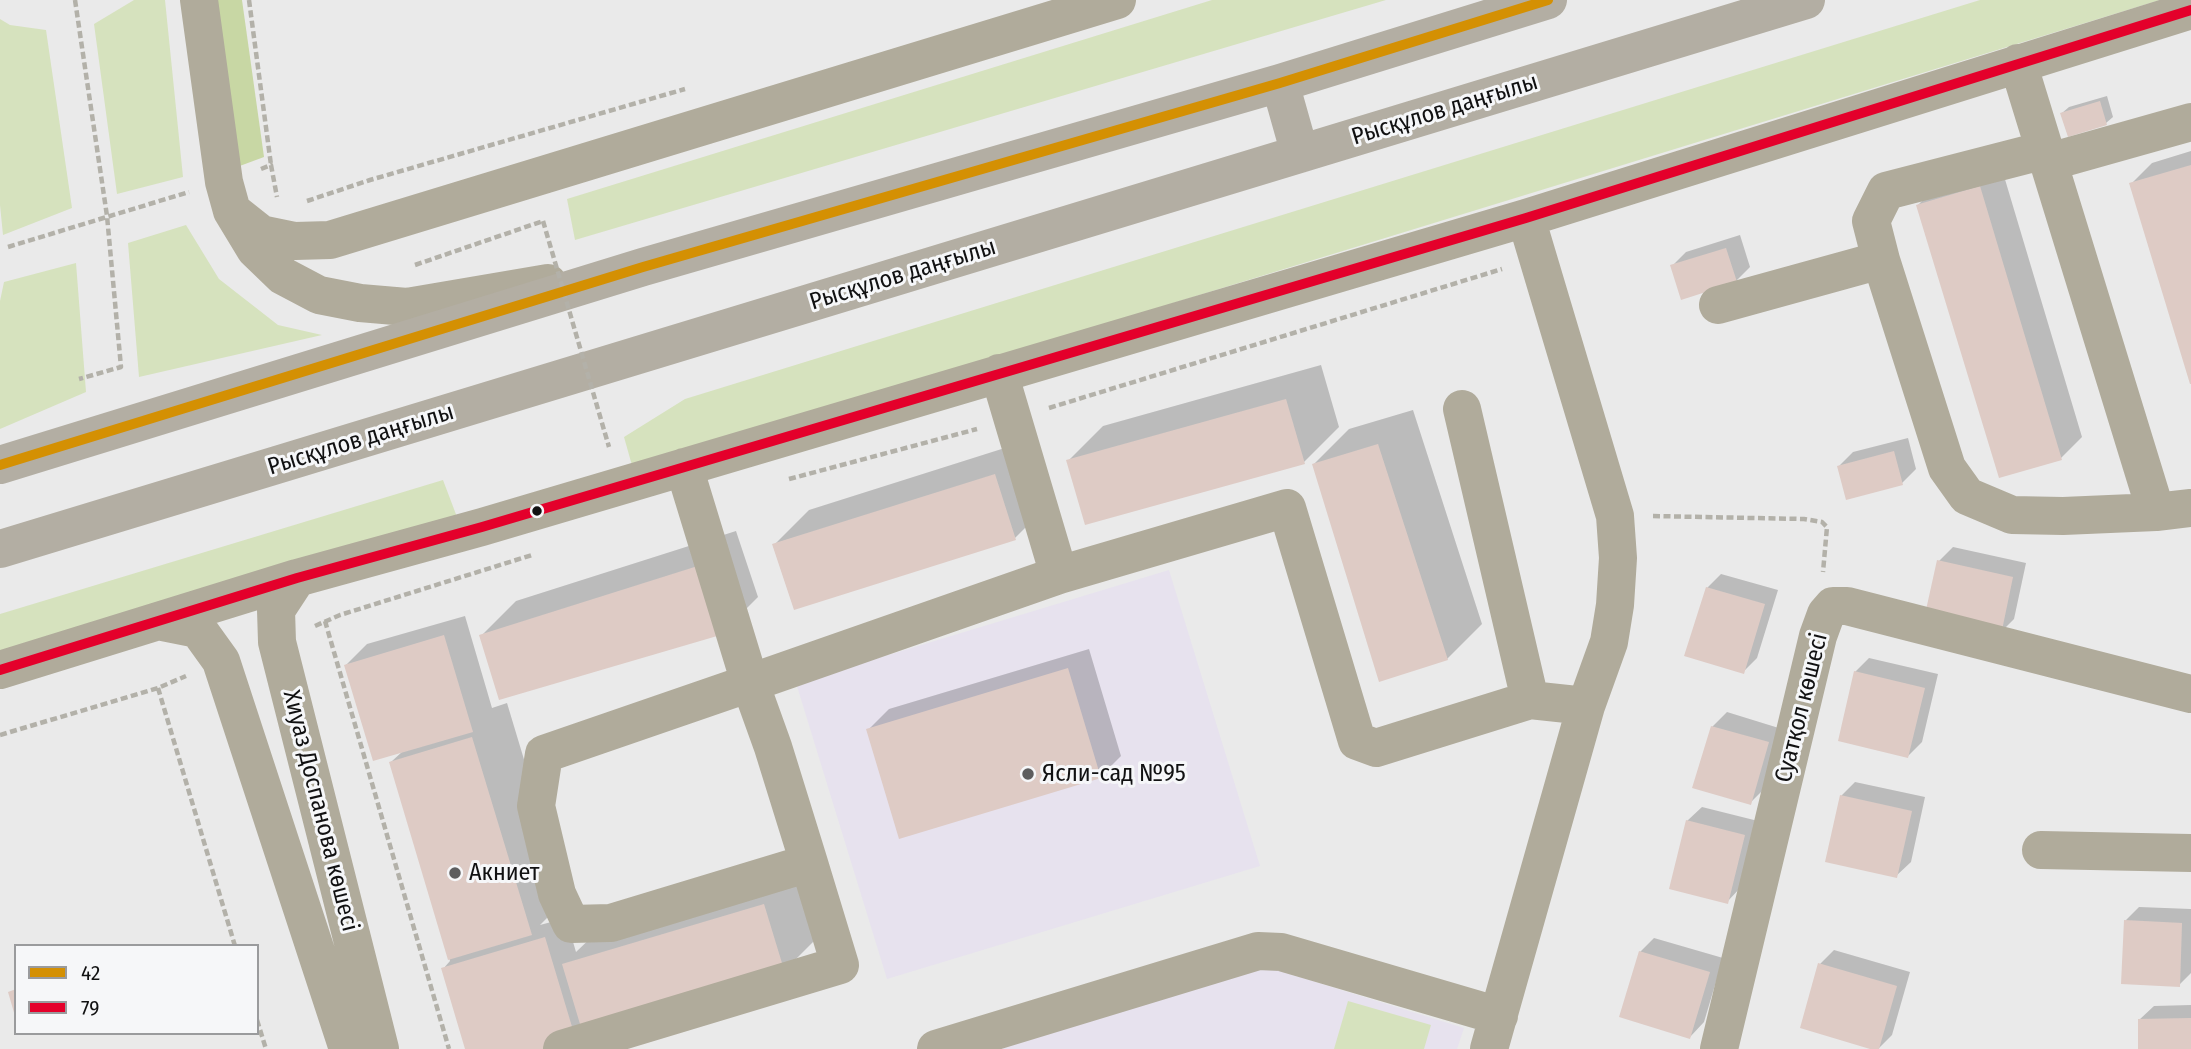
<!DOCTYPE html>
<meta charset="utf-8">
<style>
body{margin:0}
#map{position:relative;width:2191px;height:1049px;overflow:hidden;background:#eaeaea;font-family:"Fira Sans Condensed",sans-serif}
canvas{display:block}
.legend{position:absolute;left:14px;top:944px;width:245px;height:91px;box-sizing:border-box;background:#f6f7f9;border:2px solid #9a9b9d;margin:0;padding:9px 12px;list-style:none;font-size:21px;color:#111112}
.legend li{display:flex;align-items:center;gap:14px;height:35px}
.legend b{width:35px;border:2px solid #9a9b9d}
</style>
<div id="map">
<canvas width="2191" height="1049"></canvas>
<ul class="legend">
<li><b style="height:9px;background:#d49003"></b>42</li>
<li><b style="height:9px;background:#e4002b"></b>79</li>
</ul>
</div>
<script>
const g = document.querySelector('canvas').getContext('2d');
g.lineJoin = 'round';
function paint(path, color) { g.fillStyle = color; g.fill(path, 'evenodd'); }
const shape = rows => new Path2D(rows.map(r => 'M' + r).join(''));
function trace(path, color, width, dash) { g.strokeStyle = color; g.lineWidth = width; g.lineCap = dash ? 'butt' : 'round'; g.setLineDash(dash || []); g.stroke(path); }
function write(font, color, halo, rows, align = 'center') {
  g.font = font + ' "Fira Sans Condensed",sans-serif'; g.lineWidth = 6; g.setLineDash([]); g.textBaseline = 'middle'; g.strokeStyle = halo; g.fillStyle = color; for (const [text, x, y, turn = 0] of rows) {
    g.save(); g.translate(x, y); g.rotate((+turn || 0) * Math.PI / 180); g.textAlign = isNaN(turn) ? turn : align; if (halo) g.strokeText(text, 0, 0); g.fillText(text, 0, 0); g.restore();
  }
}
const education = shape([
 [1169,570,1260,866,887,979,796,683],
 [1267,967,1464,1028,1457,1049,997,1049]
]);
const green = shape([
 [134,0,165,0,183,177,117,194,94,24],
 [1212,0,1386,0,575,240,567,199],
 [1980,0,2160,0,633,469,624,437,685,399],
 [0,19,10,25,46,30,72,208,3,235,0,205],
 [186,225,219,279,278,325,322,335,139,377,128,243],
 [76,263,86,392,0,429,0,301,4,282],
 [443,480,457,517,0,656,0,614],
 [1348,1001,1431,1025,1424,1049,1334,1049]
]);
const forest = shape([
 [217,0,242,0,264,157,237,167]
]);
const shadow = shape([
 [2107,96,2113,117,2106,123,2062,113,2069,107],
 [2191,151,2191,380,2131,184,2152,163],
 [2001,166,2082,437,2061,458,1918,205,1939,184],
 [1740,235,1750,267,1736,281,1672,266,1686,252],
 [1321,365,1339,427,1304,462,1068,461,1103,426],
 [1413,410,1482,624,1447,659,1314,464,1349,429],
 [1908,438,1916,469,1902,483,1839,466,1853,452],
 [1030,440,1050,503,1015,538,774,545,809,510],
 [736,531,758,597,723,632,481,636,516,601],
 [1953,547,2026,563,2014,619,2000,633,1939,561],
 [1721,574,1778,590,1757,658,1743,672,1707,588],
 [465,616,492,708,507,703,566,899,540,925,566,918,576,952,599,930,799,870,819,936,784,971,541,1049,466,1049,443,969,450,961,391,762,403,751,346,665,367,644],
 [1089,649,1121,756,1100,777,868,730,889,709],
 [1869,658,1938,674,1922,742,1908,756,1855,672],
 [1727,712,1782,729,1764,789,1750,803,1712,727],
 [1855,782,1925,797,1911,862,1896,876,1841,796],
 [1702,807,1758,821,1741,887,1727,902,1687,821],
 [2139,907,2191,909,2191,973,2179,985,2125,921],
 [1654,938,1723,958,1704,1022,1690,1037,1640,952],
 [1834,950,1910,972,1892,1035,1878,1049,1820,964],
 [2191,1005,2191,1049,2139,1049,2139,1020,2154,1006]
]);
const building = shape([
 [2100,101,2107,125,2068,137,2060,113],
 [2191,165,2191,384,2190,384,2129,183],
 [1980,186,2062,460,1999,478,1916,205],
 [1726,248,1737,282,1681,300,1670,265],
 [1286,399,1305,464,1085,525,1066,460],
 [1378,444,1448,660,1379,682,1312,464],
 [1894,451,1903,485,1846,500,1837,466],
 [995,474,1016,540,794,610,772,544],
 [1937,560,2013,577,2001,635,1924,619],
 [701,565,724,634,499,700,479,635],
 [1706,587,1765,604,1744,674,1684,656],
 [444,635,473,732,373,761,344,665],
 [1068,668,1101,778,899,839,866,729],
 [1854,671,1925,688,1908,758,1838,741],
 [1711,726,1769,742,1751,805,1692,788],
 [472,737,532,935,448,960,389,762],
 [1840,795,1912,811,1897,878,1825,862],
 [1686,820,1745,835,1728,904,1669,889],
 [764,904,785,973,583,1034,562,964],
 [2124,920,2182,923,2180,987,2121,984],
 [545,937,576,1040,547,1049,465,1049,441,968],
 [1639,951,1710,972,1690,1039,1619,1017],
 [1818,963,1897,986,1879,1049,1870,1049,1800,1028],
 [16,989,16,1016,15,1016,8,992],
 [2191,1018,2191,1049,2138,1049,2138,1019]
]);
const path = shape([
 [75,0,107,216,121,367,79,379],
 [249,0,271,165],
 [261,169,271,165,277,197],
 [307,201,370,180,685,89],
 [8,247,189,192],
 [415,265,543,221],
 [1049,408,1502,269],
 [789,479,977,429],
 [1653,516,1804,519,1822,522,1827,527,1823,572],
 [325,621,449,1049],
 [315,626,340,615,532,555],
 [158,688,235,946],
 [0,735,158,688,186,676],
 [257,1020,266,1049]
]);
const minor = shape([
 [199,0,224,182,232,211,255,249,283,276,319,295,360,303,407,307,548,283],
 [2018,63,2156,512,2191,508],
 [2045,150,1886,191,1871,221,1881,260,1947,468,1967,496,2012,515,2063,516,2156,512],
 [2049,162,2191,122],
 [232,211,261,234,295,241,330,240,1117,0],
 [1718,305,1881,260],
 [1462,409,1530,700],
 [684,467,750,683,1059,575,999,373],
 [1059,575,1287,508,1357,741,1376,748,1530,700,1586,706],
 [297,578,276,610,277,642,380,1049],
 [158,621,198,629,221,661,348,1049],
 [0,670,297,578,482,527,1526,218,2191,10],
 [2041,850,2191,853],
 [562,1049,840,965,809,863,773,747,750,683,544,754,536,806,557,894,571,924,611,923,809,863],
 [936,1049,1258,951,1281,952,1499,1016],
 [1489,1049,1586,706,1609,642,1615,605,1618,558,1615,516,1526,218],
 [1719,1049,1818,636,1826,614,1833,606,1847,606,2191,694]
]);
const major = shape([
 [1280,83,1300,154],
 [0,465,643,267,1280,83,1548,0],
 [0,549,1806,0]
]);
const pathBridge = shape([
 [543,221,609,447]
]);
const bus1 = shape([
 [0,465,643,267,1280,83,1548,0]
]);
const bus2 = shape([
 [0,670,297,578,482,527,1526,218,2191,10]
]);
const markers = [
 [537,511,6,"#111112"],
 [1028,774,7,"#5d5d5e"],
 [455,873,7,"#5d5d5e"]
];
const streetNames = [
 ["Рысқұлов даңғылы",1445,110,-17],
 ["Рысқұлов даңғылы",903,275,-17],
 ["Рысқұлов даңғылы",361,440,-17],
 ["Суатқол көшесі",1802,708,-76],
 ["Хиуаз Доспанова көшесі",320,811,76]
];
const poiNames = [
 ["Ясли-сад №95",1042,774],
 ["Акниет",469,873]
];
paint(education, '#e7e2ee');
paint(green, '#d6e2be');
paint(forest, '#c8d7a4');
paint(shadow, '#0003');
paint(building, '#decbc5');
trace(path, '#b3b1a9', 4.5, [7, 3.5]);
trace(minor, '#b0ab9b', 38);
trace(major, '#b3aea3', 38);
trace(pathBridge, '#b3b1a9', 4.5, [7, 3.5]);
trace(bus1, '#d49003', 10);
trace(bus2, '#e4002b', 10);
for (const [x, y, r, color] of markers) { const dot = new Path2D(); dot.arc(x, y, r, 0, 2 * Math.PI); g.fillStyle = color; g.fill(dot); trace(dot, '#f6f7f9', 2.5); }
write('24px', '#111112', '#f6f7f9', streetNames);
write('24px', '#111112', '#f6f7f9', poiNames, 'left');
</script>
